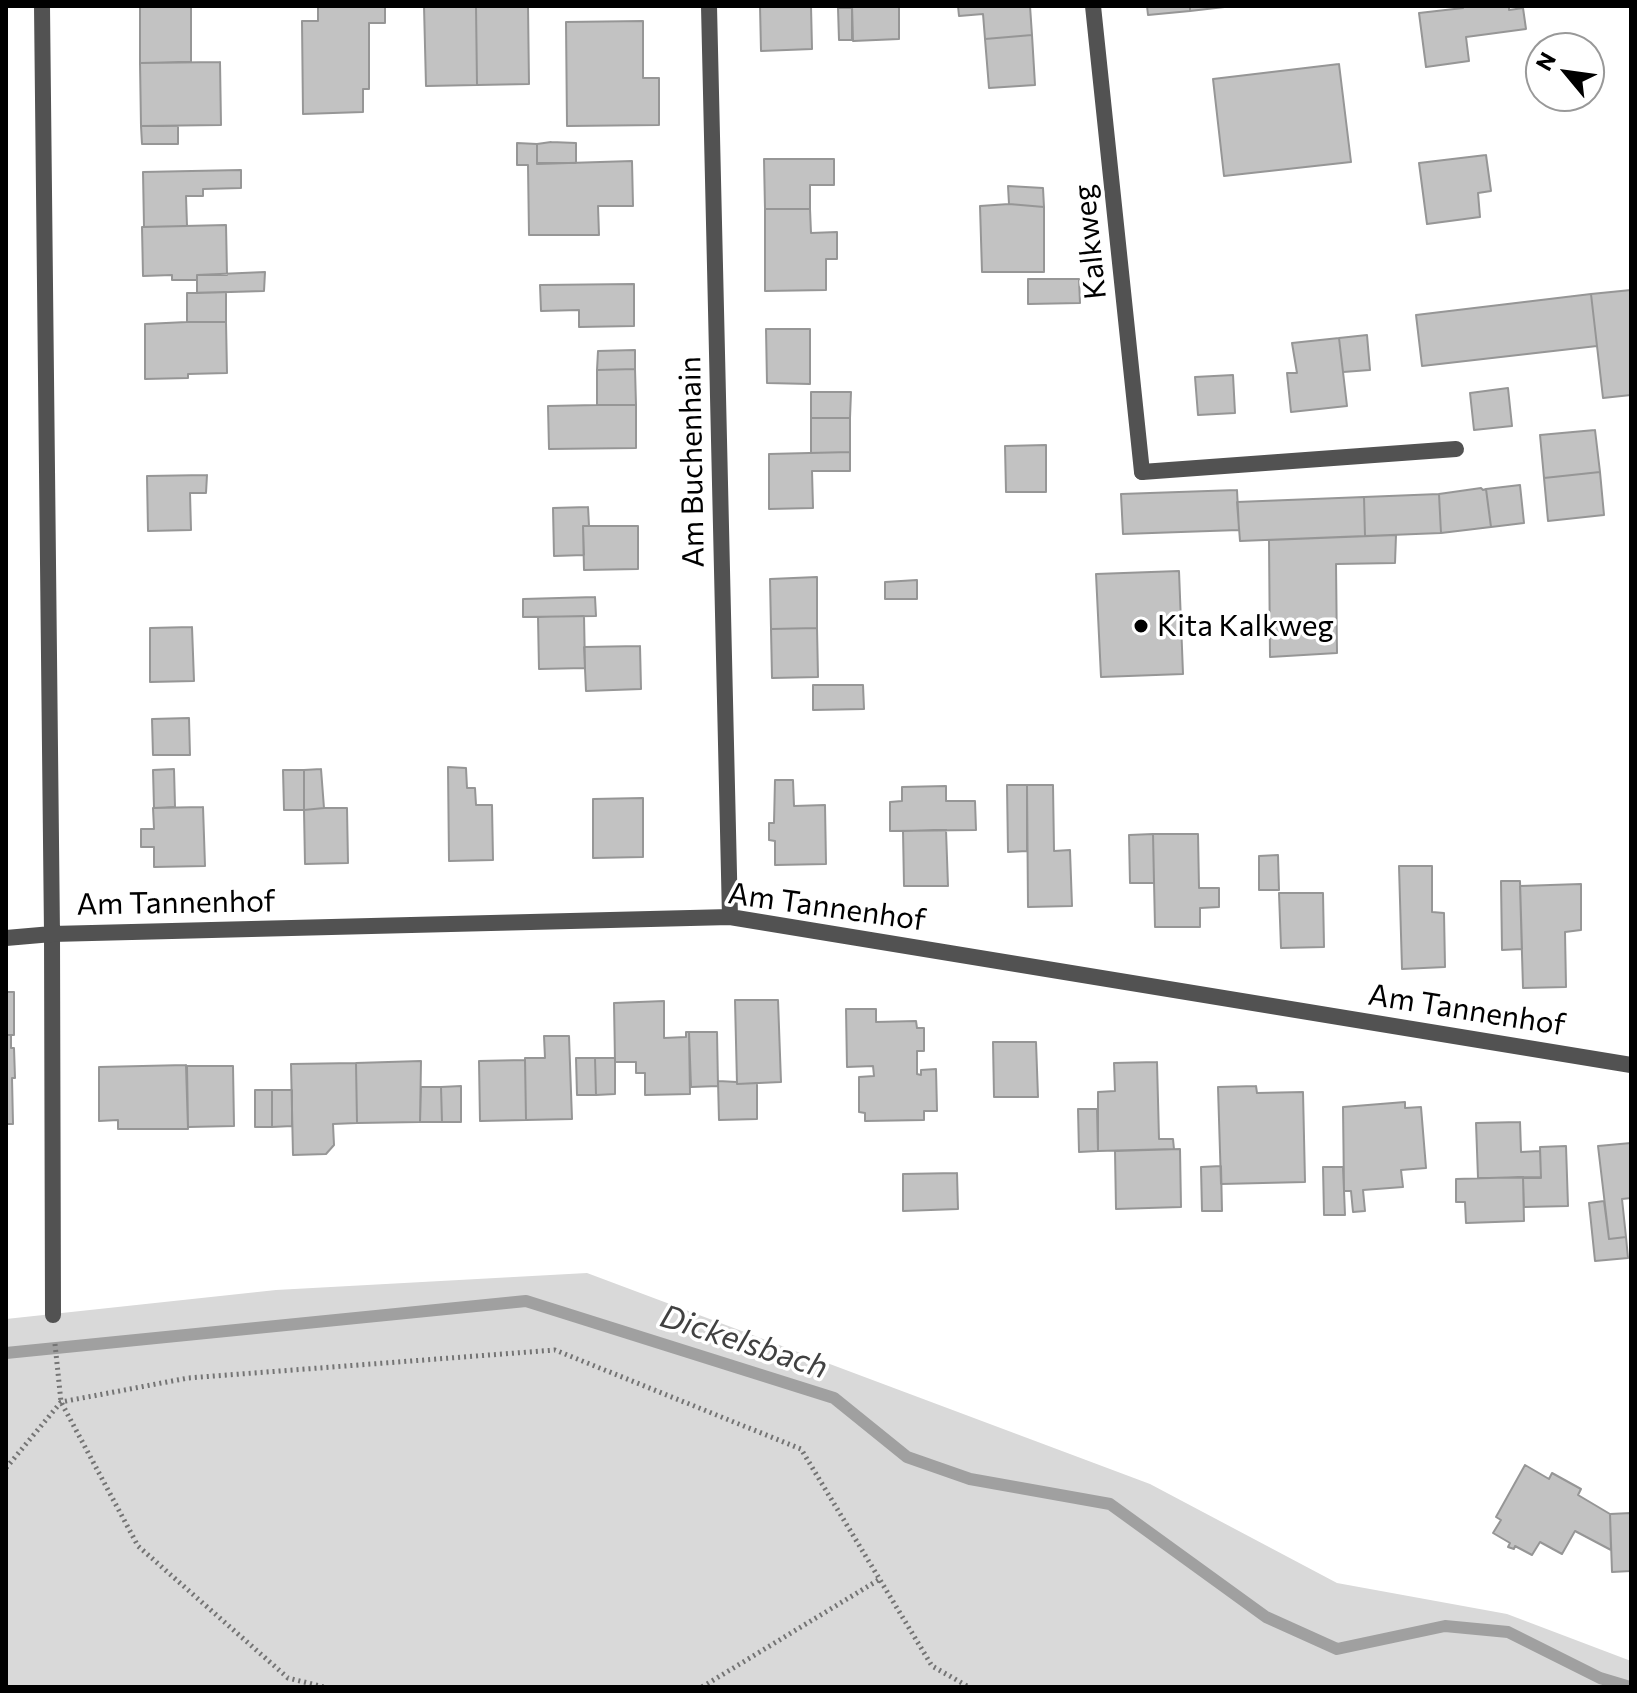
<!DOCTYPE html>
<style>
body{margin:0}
#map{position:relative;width:1637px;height:1693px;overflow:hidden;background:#fff;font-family:Commissioner,sans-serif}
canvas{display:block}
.frame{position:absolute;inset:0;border:8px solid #000;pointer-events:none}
.north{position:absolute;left:1525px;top:32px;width:80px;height:80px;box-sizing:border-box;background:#fff;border:2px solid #999;border-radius:50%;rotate:299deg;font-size:22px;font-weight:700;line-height:32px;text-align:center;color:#000}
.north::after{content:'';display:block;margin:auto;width:28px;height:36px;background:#000;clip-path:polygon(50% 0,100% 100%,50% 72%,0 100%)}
</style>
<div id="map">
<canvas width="1637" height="1693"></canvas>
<div class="frame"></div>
<div class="north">N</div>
</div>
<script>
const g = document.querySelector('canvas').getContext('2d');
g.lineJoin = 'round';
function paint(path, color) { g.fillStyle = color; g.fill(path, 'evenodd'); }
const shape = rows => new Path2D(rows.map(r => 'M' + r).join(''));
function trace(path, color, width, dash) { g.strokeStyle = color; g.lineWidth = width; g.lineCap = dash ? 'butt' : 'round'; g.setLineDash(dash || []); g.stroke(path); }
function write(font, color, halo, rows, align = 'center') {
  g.font = font + ' Commissioner,sans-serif'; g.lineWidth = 7; g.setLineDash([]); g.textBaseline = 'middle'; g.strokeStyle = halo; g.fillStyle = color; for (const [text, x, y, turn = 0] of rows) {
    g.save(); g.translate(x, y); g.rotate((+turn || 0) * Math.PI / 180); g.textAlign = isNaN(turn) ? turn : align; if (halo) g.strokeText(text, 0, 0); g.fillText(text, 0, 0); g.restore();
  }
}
const green = shape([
 [587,1273,1150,1484,1337,1583,1507,1614,1631,1661,1631,1687,6,1687,6,1319,276,1290]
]);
const stream = shape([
 [6,1353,526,1301,834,1398,907,1457,970,1479,1110,1504,1266,1617,1337,1649,1445,1626,1508,1632,1600,1678,1630,1687]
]);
const building = shape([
 [140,6,191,6,191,62,140,63,140,6],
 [318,6,385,6,385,23,369,23,369,89,363,89,363,112,303,114,302,21,318,21,318,6],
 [424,6,476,6,477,85,426,86,424,6],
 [476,6,528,6,529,84,477,85,476,6],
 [760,6,811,6,812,49,761,51,760,6],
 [852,6,899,6,899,39,853,41,852,6],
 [958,6,1030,6,1032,35,985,39,983,14,959,16,958,6],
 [1147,6,1190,6,1190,11,1148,15,1147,6],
 [1190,6,1233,6,1190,11,1190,6],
 [1462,6,1509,6,1509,10,1523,8,1526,29,1466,37,1469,61,1426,67,1419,13,1463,8,1462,6],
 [838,8,852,8,852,40,839,40,838,8],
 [643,21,643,78,659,78,659,125,567,126,566,22,643,21],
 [1032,35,1035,85,989,88,985,39,1032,35],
 [220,62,221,125,141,126,140,63,220,62],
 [1339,64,1351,162,1224,176,1213,79,1339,64],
 [141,126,178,126,178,144,142,144,141,126],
 [551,142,576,143,576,163,537,163,537,144,551,142],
 [517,143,537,144,537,164,632,161,633,206,598,206,599,235,529,235,528,165,517,165,517,143],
 [1486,155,1491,191,1478,193,1480,217,1427,224,1419,163,1486,155],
 [764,159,834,159,834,185,810,185,810,209,765,209,764,159],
 [241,170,241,188,203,189,203,196,186,196,187,226,144,227,143,172,241,170],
 [1008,186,1043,188,1044,207,1009,204,1008,186],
 [1009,204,1044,207,1044,272,982,272,980,206,1009,204],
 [765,209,810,209,811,233,837,232,837,259,826,259,826,290,765,291,765,209],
 [226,225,227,275,197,275,197,280,172,280,172,275,143,276,142,227,226,225],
 [265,272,264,291,197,293,197,275,265,272],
 [1028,279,1079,279,1080,303,1028,304,1028,279],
 [634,284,634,326,579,327,579,310,541,311,540,285,634,284],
 [1631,290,1631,395,1603,398,1591,294,1631,290],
 [226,292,226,322,187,322,187,293,226,292],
 [1591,294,1597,346,1422,366,1416,315,1591,294],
 [187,322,226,322,227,373,188,374,188,378,145,379,145,324,187,322],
 [766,329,810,329,810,384,767,383,766,329],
 [1367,335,1370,370,1343,372,1339,338,1367,335],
 [1339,338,1347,406,1291,412,1287,373,1297,373,1292,343,1339,338],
 [635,350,635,369,597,370,598,351,635,350],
 [635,369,636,405,597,405,597,370,635,369],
 [1233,375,1235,413,1198,415,1195,377,1233,375],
 [1508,388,1512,426,1474,430,1470,393,1508,388],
 [811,392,851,392,850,418,811,418,811,392],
 [597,405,636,405,636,448,549,449,548,406,597,405],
 [811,418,850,418,850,452,811,453,811,418],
 [1595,430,1600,472,1544,478,1540,435,1595,430],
 [1046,445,1046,492,1006,492,1005,446,1046,445],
 [850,452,850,471,812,471,813,508,769,509,769,454,850,452],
 [1600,472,1604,515,1548,521,1544,478,1600,472],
 [207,475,206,493,190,493,191,530,148,531,147,476,207,475],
 [1520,485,1524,523,1491,527,1486,489,1520,485],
 [1481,488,1483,490,1486,489,1491,527,1441,533,1439,494,1481,488],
 [1237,490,1239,530,1123,534,1121,494,1237,490],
 [1439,494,1441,533,1365,536,1364,497,1439,494],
 [1364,497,1365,536,1240,541,1237,502,1364,497],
 [588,507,589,526,583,526,584,555,554,556,553,508,588,507],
 [583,526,638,526,638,569,584,570,583,526],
 [1396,535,1395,563,1336,564,1337,653,1270,657,1269,540,1396,535],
 [1179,571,1183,674,1101,677,1096,574,1179,571],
 [817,577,817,628,771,629,770,579,817,577],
 [917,580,917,599,885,599,885,582,917,580],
 [595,597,596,616,523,617,523,599,595,597],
 [584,616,585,668,539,669,538,617,584,616],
 [192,627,194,681,150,682,150,628,192,627],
 [817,628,818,677,772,678,771,629,817,628],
 [640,646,641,689,586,691,584,647,640,646],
 [813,685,863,685,864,709,813,710,813,685],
 [189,718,190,755,153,755,152,719,189,718],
 [448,767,466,768,467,788,475,788,476,805,492,805,493,860,449,861,448,767],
 [174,769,175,807,154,808,153,770,174,769],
 [321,769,324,808,304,810,304,770,321,769],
 [283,770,304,770,304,810,284,810,283,770],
 [775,780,793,780,794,806,825,805,826,864,775,865,775,841,769,840,769,823,774,823,775,780],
 [1007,785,1027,785,1027,851,1008,852,1007,785],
 [1027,785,1053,785,1054,851,1070,850,1072,906,1028,907,1027,785],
 [946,786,946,801,975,801,976,830,890,831,890,802,902,801,902,787,946,786],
 [643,798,643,857,593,858,593,799,643,798],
 [203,807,205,866,154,867,154,847,141,847,141,829,154,829,153,808,203,807],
 [324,808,347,808,348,863,305,864,304,810,324,808],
 [946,830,948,886,904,886,903,831,946,830],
 [1153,834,1154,883,1130,883,1129,835,1153,834],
 [1153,834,1198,834,1199,888,1219,888,1219,907,1200,908,1200,927,1155,927,1153,834],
 [1278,855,1279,890,1259,890,1259,856,1278,855],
 [1399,866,1432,866,1432,912,1444,913,1445,967,1402,969,1399,866],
 [1501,881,1520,881,1522,949,1502,950,1501,881],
 [1581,884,1581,930,1565,932,1566,987,1523,988,1520,886,1581,884],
 [1279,893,1323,893,1324,947,1281,948,1279,893],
 [6,992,14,992,14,1035,6,1035,6,992],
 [735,1000,778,1000,781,1082,737,1084,735,1000],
 [664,1001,664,1038,686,1037,686,1032,689,1032,690,1094,645,1095,645,1073,636,1073,636,1062,615,1062,614,1003,664,1001],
 [846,1009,876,1009,876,1022,916,1021,917,1028,924,1028,924,1051,917,1051,917,1074,921,1075,921,1070,936,1069,937,1111,924,1111,924,1120,865,1121,865,1113,859,1112,859,1077,874,1076,873,1066,847,1067,846,1009],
 [689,1032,717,1032,718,1086,691,1087,689,1032],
 [6,1035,11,1035,11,1048,14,1048,15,1078,12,1078,13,1124,6,1124,6,1035],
 [544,1036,569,1036,572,1119,526,1120,525,1058,545,1058,544,1036],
 [993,1042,1036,1042,1038,1097,994,1097,993,1042],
 [576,1058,595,1058,596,1095,577,1095,576,1058],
 [595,1058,615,1058,615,1094,596,1095,595,1058],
 [525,1060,526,1120,480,1121,479,1061,525,1060],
 [421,1061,420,1122,357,1123,356,1063,421,1061],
 [1157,1062,1159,1139,1173,1139,1174,1149,1098,1151,1098,1092,1115,1091,1114,1063,1157,1062],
 [356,1063,357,1123,333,1124,334,1145,326,1154,293,1155,291,1064,356,1063],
 [186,1065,188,1129,118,1129,118,1120,99,1121,99,1067,186,1065],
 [187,1066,233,1066,234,1126,188,1127,187,1066],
 [718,1081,737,1082,737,1084,757,1083,757,1119,719,1120,718,1081],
 [461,1086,461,1122,442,1122,441,1087,461,1086],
 [1256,1086,1257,1093,1303,1092,1305,1182,1221,1184,1218,1087,1256,1086],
 [421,1087,441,1087,442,1122,420,1122,421,1087],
 [255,1090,272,1090,272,1127,255,1127,255,1090],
 [272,1090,292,1090,292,1126,272,1127,272,1090],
 [1405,1102,1405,1108,1421,1107,1426,1168,1401,1170,1403,1187,1363,1190,1365,1211,1353,1212,1351,1191,1344,1191,1343,1107,1405,1102],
 [1078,1109,1097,1109,1098,1151,1079,1152,1078,1109],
 [1520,1122,1521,1152,1540,1151,1541,1177,1478,1178,1476,1123,1520,1122],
 [1631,1143,1631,1198,1622,1199,1626,1237,1609,1239,1598,1146,1631,1143],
 [1566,1146,1568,1206,1524,1207,1523,1178,1541,1178,1540,1147,1566,1146],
 [1180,1149,1181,1207,1116,1209,1115,1151,1180,1149],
 [1221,1166,1222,1211,1202,1211,1201,1167,1221,1166],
 [1323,1167,1343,1167,1345,1215,1324,1215,1323,1167],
 [957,1173,958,1209,903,1211,903,1174,957,1173],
 [1523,1177,1524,1221,1466,1223,1465,1202,1456,1202,1456,1179,1523,1177],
 [1604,1201,1609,1239,1626,1237,1628,1258,1595,1261,1589,1203,1604,1201],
 [1525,1465,1549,1479,1552,1473,1581,1489,1578,1495,1610,1514,1611,1550,1575,1531,1562,1554,1540,1542,1532,1555,1515,1546,1514,1549,1508,1547,1510,1543,1493,1533,1501,1520,1496,1517,1525,1465],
 [1631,1513,1631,1571,1612,1572,1610,1514,1631,1513]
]);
const path = shape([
 [55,1344,61,1402,138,1546,288,1678,324,1687],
 [6,1468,61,1402,188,1378,555,1350,801,1449,932,1666,969,1687],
 [702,1687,880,1579]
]);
const service = shape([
 [1142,472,1456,449],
 [52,934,53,1315]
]);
const minor = shape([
 [42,6,52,934],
 [709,6,730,917],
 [1093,6,1142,472],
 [6,938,52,934,730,917,1631,1065]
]);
const markers = [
 [1141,626,8,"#000"]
];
const streetNames = [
 ["Kalkweg",1090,242,-96],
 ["Am Buchenhain",692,462,-91],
 ["Am Tannenhof",176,903,-1],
 ["Am Tannenhof",827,907,8],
 ["Am Tannenhof",1467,1010,9]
];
const poiNames = [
 ["Kita Kalkweg",1157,626]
];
const waterNames = [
 ["Dickelsbach",744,1342,18]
];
paint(green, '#d9d9d9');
trace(stream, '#a0a0a0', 12);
paint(building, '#c2c2c2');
trace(building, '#969696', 2);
trace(path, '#747474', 5, [2, 4]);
trace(service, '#525252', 16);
trace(minor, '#525252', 16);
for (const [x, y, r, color] of markers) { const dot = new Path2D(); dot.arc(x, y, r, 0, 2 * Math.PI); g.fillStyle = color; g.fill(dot); trace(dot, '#fff', 3); }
write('30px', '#000', '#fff', streetNames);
write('30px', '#000', '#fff', poiNames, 'left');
write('italic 32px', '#414141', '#fff', waterNames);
</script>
